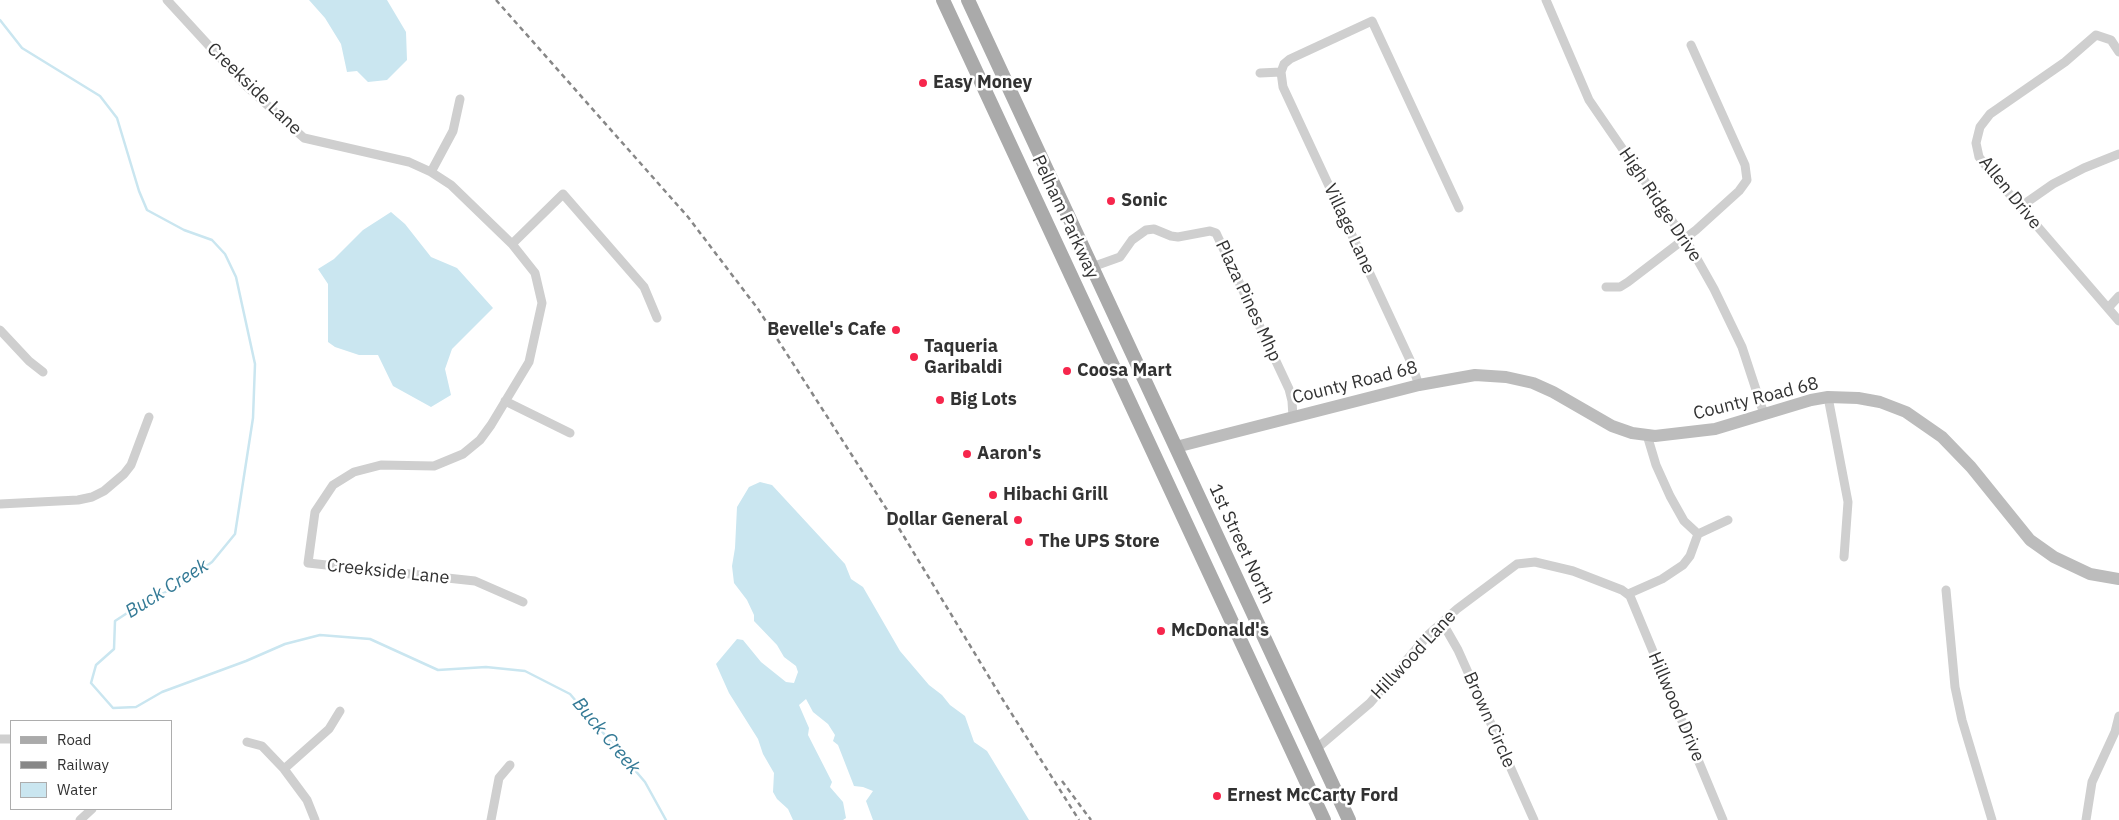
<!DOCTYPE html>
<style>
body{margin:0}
#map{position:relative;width:2119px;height:820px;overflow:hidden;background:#fff;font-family:"IBM Plex Sans",sans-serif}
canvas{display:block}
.legend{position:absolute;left:10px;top:720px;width:162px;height:90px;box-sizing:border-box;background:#fff;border:1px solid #adadad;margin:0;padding:6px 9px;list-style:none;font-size:15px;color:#323232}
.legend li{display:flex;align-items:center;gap:10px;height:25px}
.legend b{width:25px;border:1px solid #adadad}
</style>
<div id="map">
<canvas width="2119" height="820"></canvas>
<ul class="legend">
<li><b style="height:6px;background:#aaa"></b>Road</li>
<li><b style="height:6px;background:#878787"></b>Railway</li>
<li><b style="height:14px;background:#cae6f0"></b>Water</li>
</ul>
</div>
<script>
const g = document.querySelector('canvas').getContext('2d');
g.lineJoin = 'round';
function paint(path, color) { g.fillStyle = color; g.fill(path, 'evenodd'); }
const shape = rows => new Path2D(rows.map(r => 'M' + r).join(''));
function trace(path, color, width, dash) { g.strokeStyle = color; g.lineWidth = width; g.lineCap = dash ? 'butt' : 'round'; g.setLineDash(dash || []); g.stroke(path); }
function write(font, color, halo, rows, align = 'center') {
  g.font = font + ' "IBM Plex Sans",sans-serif'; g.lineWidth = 5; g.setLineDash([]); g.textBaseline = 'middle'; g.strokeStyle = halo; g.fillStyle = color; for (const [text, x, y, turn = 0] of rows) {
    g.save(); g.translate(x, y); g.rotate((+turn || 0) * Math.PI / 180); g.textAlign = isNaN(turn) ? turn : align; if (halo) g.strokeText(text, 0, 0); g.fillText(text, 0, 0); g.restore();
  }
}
const water = shape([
 [309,0,387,0,406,32,407,60,387,80,368,82,357,71,347,72,341,44,325,18],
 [391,212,405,224,431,257,457,268,493,308,452,349,445,369,451,395,431,407,393,386,378,355,359,355,335,347,328,342,328,284,318,269,334,259,363,230],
 [760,482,772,485,845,564,851,579,863,587,900,651,929,685,942,695,950,705,965,716,974,742,987,751,1029,820,873,820,866,801,873,791,863,787,854,786,838,745,833,741,835,735,828,724,813,712,806,699,799,705,809,728,808,735,832,782,830,787,843,802,846,818,843,820,793,820,788,809,777,799,773,792,774,773,763,754,758,739,729,693,716,664,737,639,743,640,761,662,786,682,794,683,798,672,796,666,784,657,777,645,754,621,754,615,747,600,734,583,732,566,735,548,737,507,749,487]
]);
const stream = shape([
 [0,20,22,48,100,96,117,118,139,191,147,210,184,230,212,240,225,254,236,277,255,364,253,418,235,534,212,562,180,585,141,604,115,621,114,649,96,665,91,683,113,708,136,707,162,692,246,661,285,644,320,635,370,639,438,670,486,667,525,671,570,694,645,782,666,820]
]);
const street = shape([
 [167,0,245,85,304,138,409,162,431,172,451,185,512,244,535,273,542,303,529,362,491,425,480,440,463,454,434,466,381,465,354,472,333,485,315,512,308,563,475,581,523,602],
 [1546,0,1589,100,1692,250,1714,289,1742,347,1764,414],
 [2119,52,2111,40,2096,35,2065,62,1990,114,1980,127,1976,143,1979,157,1993,175,2119,321],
 [1260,73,1281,72],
 [431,172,453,131,460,99],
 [2020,207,2053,184,2084,168,2119,154],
 [512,244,563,194,644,287,657,318],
 [1092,267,1120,257,1132,240,1146,230,1154,229,1171,236,1178,237,1210,231,1216,233,1289,389,1292,401,1293,417],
 [1606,287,1620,287,1628,282,1696,230,1739,191,1747,180,1745,165,1691,45],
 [2108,308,2119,296],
 [0,330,29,361,43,372],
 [1419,385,1410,360,1283,87,1281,72,1284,64,1290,59,1372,21,1459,208],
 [1828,397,1848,502,1844,557],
 [505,401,570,433],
 [1647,435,1656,465,1670,496,1684,521,1698,534],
 [0,504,78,500,92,497,104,491,124,474,131,465,149,417],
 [1698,534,1728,520],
 [1946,590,1955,687,1962,720,1992,820],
 [1628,594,1662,579,1683,565,1690,556,1698,534],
 [1442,622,1458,650,1534,820],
 [0,739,11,739],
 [247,742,262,746,284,769,307,800,315,820],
 [1316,749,1370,703,1429,634,1457,609,1517,564,1535,562,1573,571,1622,590,1630,596,1723,820],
 [284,769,329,729,340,711],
 [80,820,92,809],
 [491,820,499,778,510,765],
 [2086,820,2092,782,2115,732,2119,716]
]);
const secondary = shape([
 [1176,447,1419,385,1475,375,1506,377,1533,383,1553,392,1612,426,1632,433,1655,436,1715,429,1811,400,1828,397,1858,398,1880,402,1906,412,1942,437,1971,467,2030,540,2054,557,2090,574,2119,579]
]);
const primary = shape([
 [943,0,1324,820],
 [968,0,1349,820]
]);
const rail = shape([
 [496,0,688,217,758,309,900,530,1003,700,1079,820],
 [1062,781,1091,820]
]);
const markers = [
 [923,83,5,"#f6264c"],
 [1111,201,5,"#f6264c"],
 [896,330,5,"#f6264c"],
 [914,357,5,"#f6264c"],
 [1067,371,5,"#f6264c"],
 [940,400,5,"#f6264c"],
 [967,454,5,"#f6264c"],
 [993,495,5,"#f6264c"],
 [1018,520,5,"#f6264c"],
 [1029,542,5,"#f6264c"],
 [1161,631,5,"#f6264c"],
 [1217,796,5,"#f6264c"]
];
const poiNames = [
 ["Easy Money",933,83],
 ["Sonic",1121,201],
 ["Bevelle's Cafe",886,330,"right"],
 ["Taqueria",924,347],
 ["Garibaldi",924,368],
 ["Coosa Mart",1077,371],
 ["Big Lots",950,400],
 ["Aaron's",977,454],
 ["Hibachi Grill",1003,495],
 ["Dollar General",1008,520,"right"],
 ["The UPS Store",1039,542],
 ["McDonald's",1171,631],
 ["Ernest McCarty Ford",1227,796]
];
const streetNames = [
 ["Creekside Lane",254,89,44],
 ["Allen Drive",2010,193,51],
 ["High Ridge Drive",1660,205,56],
 ["Pelham Parkway",1065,217,65],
 ["Village Lane",1349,229,65],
 ["Plaza Pines Mhp",1248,301,65],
 ["County Road 68",1355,383,-14],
 ["County Road 68",1756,399,-14],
 ["1st Street North",1241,544,65],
 ["Creekside Lane",388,572,6],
 ["Hillwood Lane",1414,655,-47],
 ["Hillwood Drive",1676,707,67],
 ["Brown Circle",1489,720,66]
];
const waterNames = [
 ["Buck Creek",167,589,-32],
 ["Buck Creek",606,736,50]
];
paint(water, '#cae6f0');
trace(stream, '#cae6f0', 2.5);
trace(street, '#cfcfcf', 9);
trace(secondary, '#bcbcbc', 12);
trace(primary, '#aaa', 14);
trace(rail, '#878787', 2.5, [5, 4]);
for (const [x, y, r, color] of markers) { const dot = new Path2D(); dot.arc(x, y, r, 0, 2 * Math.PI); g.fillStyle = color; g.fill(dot); trace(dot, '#fff', 2); }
write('bold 18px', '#323232', '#fff', poiNames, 'left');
write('18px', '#323232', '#fff', streetNames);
write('italic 19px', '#347a96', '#fff', waterNames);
</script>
